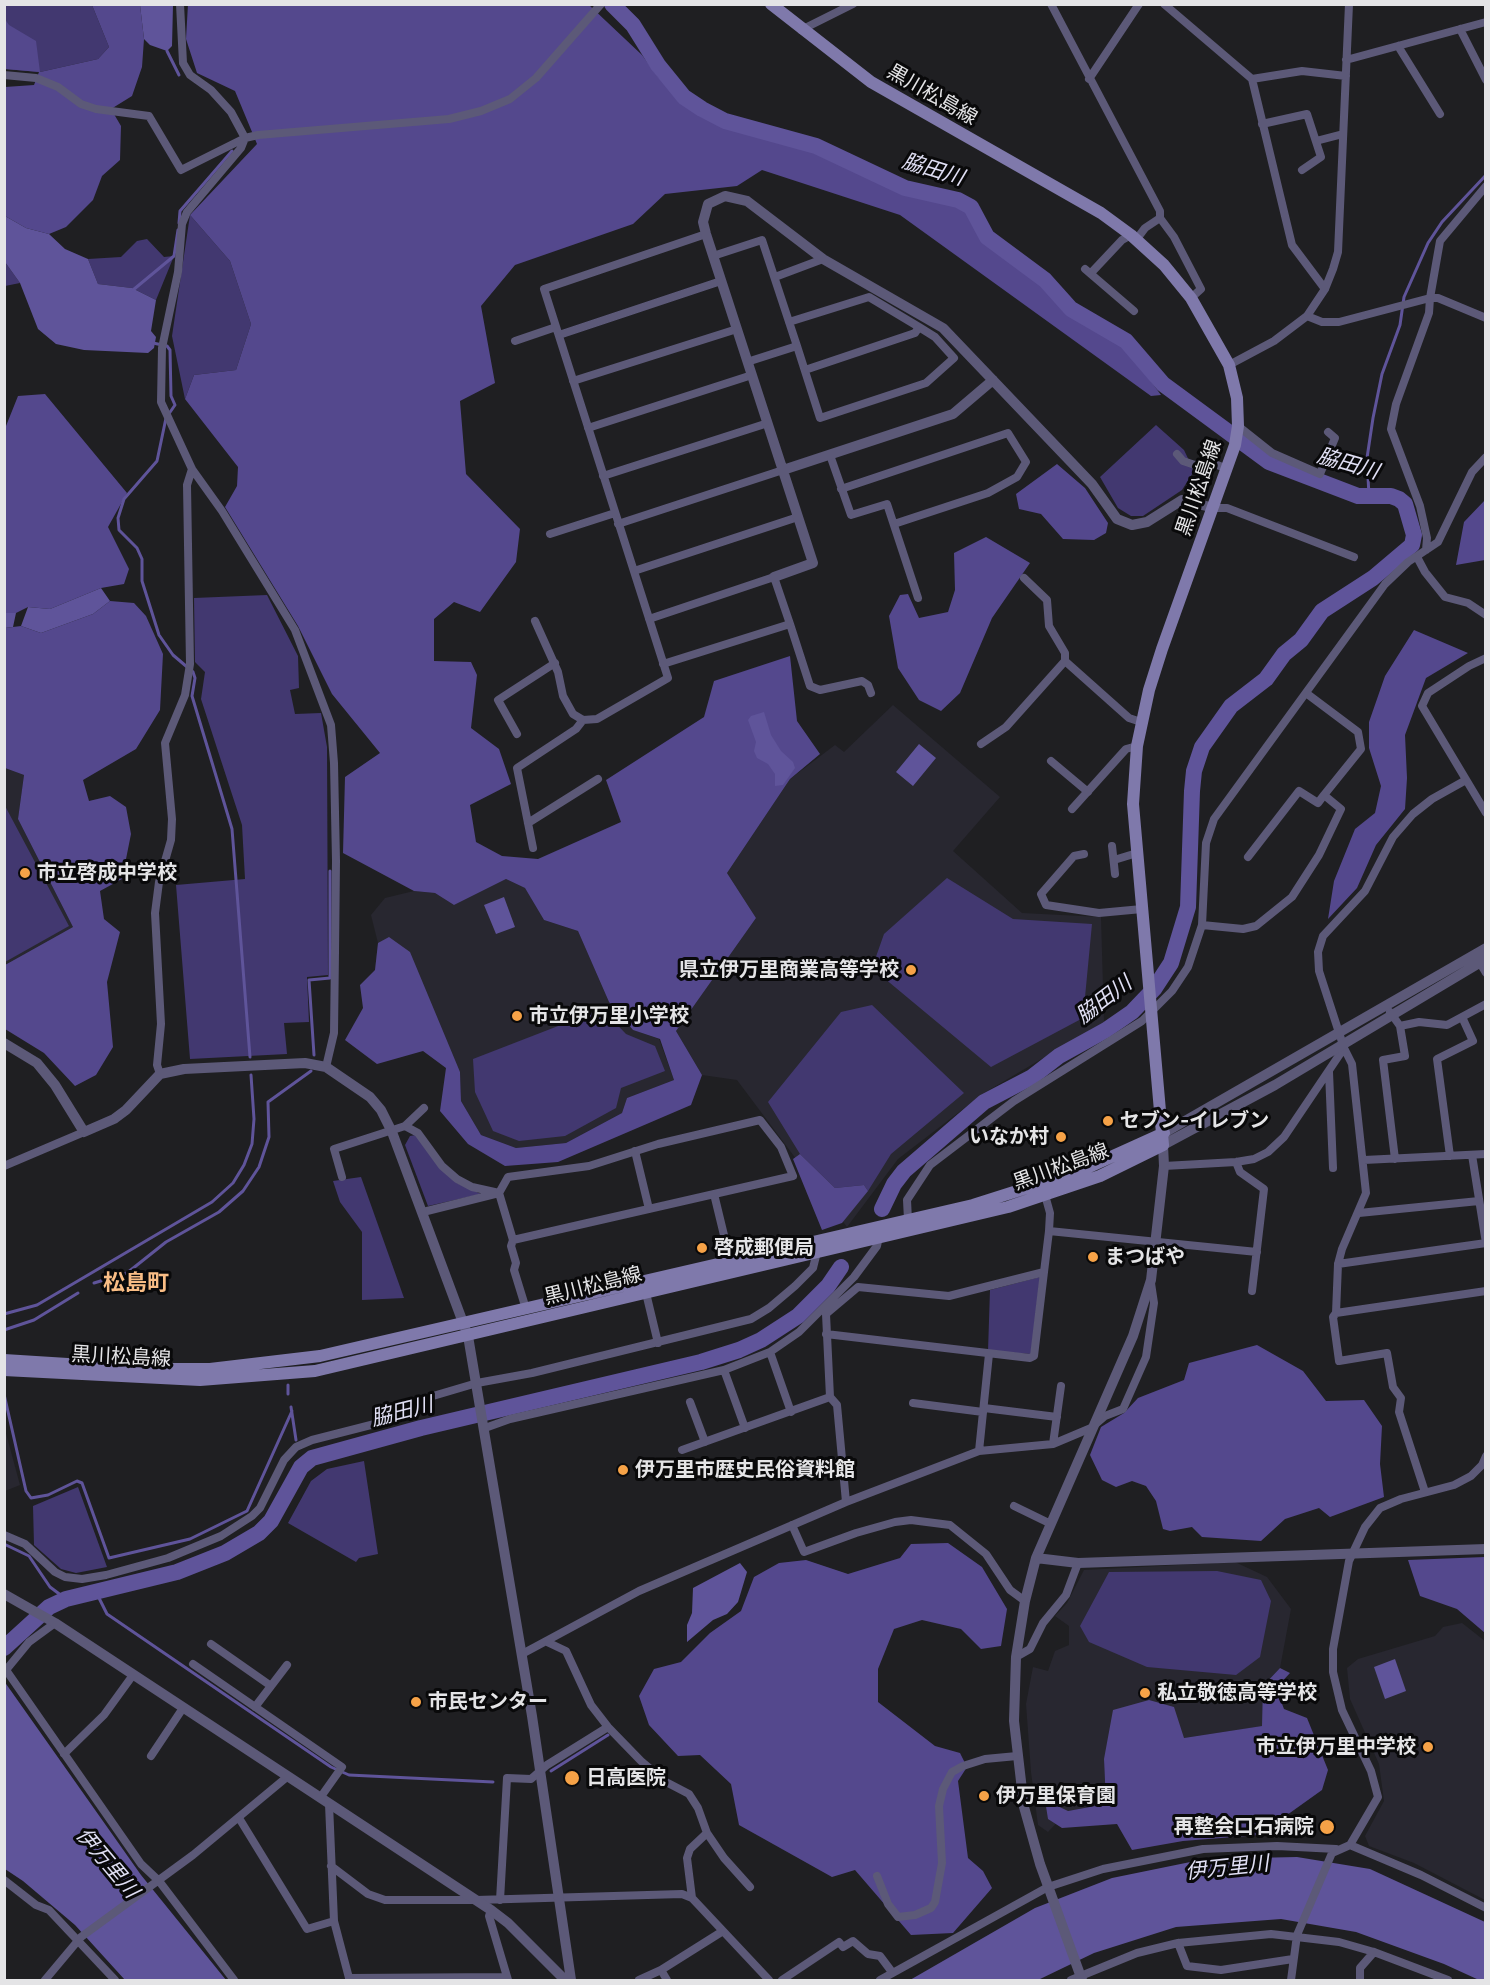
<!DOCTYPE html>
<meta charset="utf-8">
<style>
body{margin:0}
#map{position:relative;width:1490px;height:1985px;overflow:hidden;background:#1f1f22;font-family:Inter,sans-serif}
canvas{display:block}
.frame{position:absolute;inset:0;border:6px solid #e4e4e6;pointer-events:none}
</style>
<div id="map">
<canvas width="1490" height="1985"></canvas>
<div class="frame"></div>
</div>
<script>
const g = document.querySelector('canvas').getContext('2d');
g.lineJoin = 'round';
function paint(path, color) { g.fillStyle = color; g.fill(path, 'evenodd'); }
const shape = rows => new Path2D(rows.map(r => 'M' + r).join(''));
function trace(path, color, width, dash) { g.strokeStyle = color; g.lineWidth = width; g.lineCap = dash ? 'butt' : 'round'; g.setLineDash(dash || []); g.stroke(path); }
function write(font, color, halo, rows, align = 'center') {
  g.font = font + ' Inter,"Noto Sans JP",sans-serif'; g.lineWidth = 6; g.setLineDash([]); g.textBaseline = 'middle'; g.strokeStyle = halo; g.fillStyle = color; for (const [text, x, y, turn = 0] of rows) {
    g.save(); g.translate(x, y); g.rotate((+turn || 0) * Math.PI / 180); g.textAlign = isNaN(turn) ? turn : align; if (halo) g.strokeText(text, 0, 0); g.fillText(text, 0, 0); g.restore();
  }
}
const built = shape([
 [893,705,1000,797,953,851,1022,913,1101,917,1104,1022,984,1093,898,1159,847,1227,737,1080,702,1075,676,1031,756,918,727,873,790,779,835,745,844,752],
 [5,768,24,775,18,819,73,927,5,965],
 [506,879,525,888,544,920,578,931,609,1002,633,1030,659,1039,674,1080,627,1098,622,1113,566,1143,516,1148,481,1135,461,1101,460,1072,375,970,378,943,371,915,385,898,414,891,435,893,454,905],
 [4,1426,20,1485,5,1491,4,1491],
 [1235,1562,1267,1577,1291,1609,1280,1668,1263,1686,1263,1726,1184,1738,1104,1759,1106,1804,1068,1811,1048,1832,1038,1825,1031,1772,1026,1704,1033,1667,1048,1671,1055,1651,1069,1645,1069,1626,1055,1616,1067,1603,1084,1570],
 [1462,1623,1485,1641,1485,1900,1414,1863,1369,1846,1365,1836,1384,1801,1379,1764,1350,1699,1347,1668,1358,1659,1435,1636,1443,1627]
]);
const green = shape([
 [4,5,92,5,109,47,98,59,40,72,5,69],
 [190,215,230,261,251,324,236,370,194,375,185,399,172,336],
 [147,239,164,257,174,256,156,300,132,288,98,284,88,259,121,257,137,241],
 [5,262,20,283,5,286],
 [1156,425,1184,450,1194,471,1182,490,1143,516,1131,516,1118,508,1100,477],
 [267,595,298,656,299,688,290,690,295,714,321,713,327,747,328,975,307,977,309,1022,284,1023,287,1054,190,1059,176,885,245,879,242,825,201,699,205,672,195,662,194,598],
 [4,804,69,926,5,962,4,962],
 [947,878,1013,919,1092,924,1083,1018,991,1067,872,968,884,934],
 [872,1005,964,1093,891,1154,868,1191,864,1185,835,1188,800,1154,768,1102,841,1012],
 [602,1009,626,1034,655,1046,665,1071,621,1088,616,1108,565,1136,519,1141,493,1131,475,1092,473,1059],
 [416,1135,457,1183,481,1194,428,1206,405,1145,410,1136],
 [361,1177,404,1298,362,1300,362,1232,340,1202,333,1181],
 [1040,1277,1031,1354,988,1351,990,1290],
 [364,1461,378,1554,359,1558,356,1562,288,1523,311,1481,327,1469],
 [78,1487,107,1567,76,1573,61,1569,34,1545,33,1506],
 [1217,1571,1261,1580,1271,1601,1260,1657,1236,1675,1147,1667,1089,1642,1080,1626,1109,1572]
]);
const forest = shape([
 [188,4,589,5,642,55,658,77,683,101,719,122,814,149,905,191,967,207,982,237,1123,343,1161,395,1151,396,900,215,762,170,737,186,665,194,633,224,515,265,481,306,495,383,460,401,466,474,520,529,516,562,480,612,454,602,434,619,434,661,471,662,477,675,471,728,499,749,511,784,470,805,476,842,502,856,538,859,621,822,606,780,704,717,714,681,790,656,797,721,820,754,790,779,727,873,756,918,676,1031,702,1075,691,1105,558,1162,505,1166,468,1144,440,1111,446,1068,423,1051,377,1064,345,1040,363,1008,360,985,375,970,378,943,389,937,410,952,460,1072,461,1101,481,1135,516,1148,566,1143,622,1113,627,1098,674,1080,660,1039,633,1030,609,1002,578,931,544,920,525,888,506,879,454,905,435,893,414,891,343,853,345,777,380,753,332,694,298,626,225,507,237,486,238,467,185,399,194,375,236,370,251,324,230,261,190,215,257,144,235,91,197,73,186,39],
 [92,5,140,5,144,39,142,67,132,96,111,109,121,126,120,160,102,176,93,200,66,227,49,234,26,228,5,216,5,87,34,85,39,72,5,69,4,18,9,25,36,41,40,72,98,59,109,47],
 [45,394,127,493,108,527,129,569,124,584,101,588,50,609,28,607,16,613,5,613,4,431,18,396],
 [1057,464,1085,488,1108,523,1106,533,1094,540,1063,539,1041,514,1019,509,1016,494],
 [1485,500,1485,560,1456,565,1464,522],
 [986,537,1030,563,992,618,960,693,941,711,919,700,898,668,889,616,900,595,908,594,919,618,948,612,955,590,954,553],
 [110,601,134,603,146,616,163,654,160,710,136,749,83,780,89,801,110,796,126,807,131,834,122,879,100,891,104,919,120,932,107,982,113,1047,96,1075,75,1086,44,1053,5,1029,5,965,73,927,18,819,24,775,5,768,5,628,21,626,41,633,93,614],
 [1414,630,1468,653,1426,678,1405,735,1407,778,1405,809,1376,845,1357,888,1328,919,1334,881,1355,829,1375,813,1381,786,1369,748,1369,722,1385,676],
 [800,1154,835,1188,864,1185,868,1191,842,1223,822,1230,793,1159],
 [1257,1345,1303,1371,1326,1401,1364,1400,1382,1426,1380,1464,1384,1497,1330,1517,1319,1508,1285,1519,1261,1541,1202,1537,1192,1527,1170,1531,1163,1529,1156,1501,1146,1486,1132,1481,1116,1487,1102,1480,1090,1455,1101,1427,1124,1413,1138,1398,1184,1380,1189,1363],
 [948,1543,982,1567,1007,1609,1001,1646,981,1649,961,1629,922,1620,894,1629,878,1669,878,1702,935,1746,960,1753,967,1767,958,1781,968,1858,983,1871,992,1888,953,1933,911,1935,855,1870,832,1877,739,1825,731,1784,700,1755,678,1756,649,1725,639,1696,654,1669,681,1662,710,1633,741,1611,754,1577,779,1563,806,1560,848,1574,900,1558,911,1544],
 [1485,1557,1485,1633,1457,1609,1420,1596,1408,1560],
 [1280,1668,1290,1673,1276,1688,1284,1709,1307,1718,1328,1770,1322,1790,1259,1835,1183,1841,1132,1850,1117,1824,1062,1828,1048,1819,1045,1800,1068,1811,1106,1804,1104,1759,1113,1710,1149,1700,1174,1707,1184,1738,1262,1726,1263,1686]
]);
const water = shape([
 [140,5,173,5,172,46,167,51,150,45,144,39],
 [5,216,26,228,49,234,65,249,88,259,98,284,132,288,156,300,151,331,156,337,154,348,148,353,84,350,56,344,38,329,20,283,5,262],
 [101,588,110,601,93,614,41,633,21,626,28,607,50,609],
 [5,613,16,613,13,627,5,628],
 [764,712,771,735,781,751,793,762,795,768,783,785,775,786,775,774,768,764,757,758,754,751,756,742,748,720,751,716],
 [919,744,936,758,913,786,896,772],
 [504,897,515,927,496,934,484,905],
 [740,1563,747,1572,738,1602,727,1614,713,1620,687,1642,687,1625,692,1613,693,1588],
 [1395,1659,1406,1691,1385,1699,1374,1667],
 [4,1681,141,1875,226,1980,125,1980,75,1925,23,1881,5,1869],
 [1297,1857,1370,1869,1485,1922,1485,1980,1479,1980,1444,1964,1356,1932,1281,1919,1176,1927,1094,1953,1038,1980,910,1980,1035,1908,1112,1878,1205,1859]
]);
const stream = shape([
 [167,51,179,75],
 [179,223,180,211,232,151],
 [133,290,174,256,178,230],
 [153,343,167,346,170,350,171,396,175,405,166,418,157,461,124,499,118,518,119,530,137,548,142,559,142,581,159,635,173,655,193,672,195,678,192,696,232,829,250,1057],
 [1369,496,1367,458,1373,418,1382,374,1400,325,1404,297,1428,243,1442,222,1486,175],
 [314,1055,309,980,330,978,330,871],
 [94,1283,127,1273,166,1242,219,1212,243,1191,259,1167,269,1137,268,1102,311,1071],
 [4,1314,37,1305,212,1202,233,1183,244,1165,252,1144,254,1119,251,1075],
 [4,1330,34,1320,78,1293],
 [288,1385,288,1394],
 [4,1394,26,1491,31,1498,48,1495,77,1481,82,1483,109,1558,190,1539,247,1511,292,1411],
 [291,1407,296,1440],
 [4,1544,29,1556,50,1587,66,1599],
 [96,1592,107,1614,331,1767,349,1775,493,1782],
 [551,1771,608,1735]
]);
const river = shape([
 [612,4,633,25,658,65,684,97,702,109,725,121,816,146,905,188,958,200,971,207,987,237,1045,280,1071,309,1126,341,1163,384,1269,462,1358,496,1391,496,1399,499,1405,504,1414,535,1412,545,1373,578,1322,611,1301,640,1284,654,1266,679,1231,706,1202,747,1194,771,1192,791,1188,907,1171,963,1154,989,1132,1012,1106,1030,1059,1056,1032,1077,984,1102,904,1171,894,1184,882,1209],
 [4,1648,49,1607,66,1599,177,1572,225,1553,259,1533,271,1521,301,1467,312,1458,421,1428,701,1362,739,1350,761,1340,798,1316,828,1286,841,1267]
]);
const minor = shape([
 [180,4,183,63,190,75,211,90,231,112,245,138,241,148,187,212,182,224,178,272,162,348,161,402,192,469,222,511,295,630,331,725,334,763,336,861,335,952,334,1033,326,1067],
 [1051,4,1160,211,1160,218,1174,237,1201,289,1191,298],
 [1164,4,1252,79,1292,245,1325,289],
 [1460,29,1486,80],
 [801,30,853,4],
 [1398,46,1440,114],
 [1346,60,1486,22],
 [4,75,36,78,58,87,81,104,96,109,149,116,181,170,245,138,258,135,449,119,481,111,510,99,536,78,601,4],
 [1089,79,1139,4],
 [1252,79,1302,71,1346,76],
 [1262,124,1307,114,1321,157,1302,170],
 [1316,141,1343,134],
 [1136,240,1145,228,1160,218],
 [713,256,762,240,797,346,820,418,926,383,954,358,935,337,919,327,915,333,805,370],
 [1085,269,1134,311],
 [1091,273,1122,240,1131,235],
 [775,277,823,259],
 [1307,316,1322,322,1339,322,1430,298,1438,298,1486,318],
 [789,322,869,297,919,327],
 [559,335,721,281],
 [515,341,556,327],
 [747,362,797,346],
 [1229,365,1274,341,1307,316,1325,289,1333,269,1338,252,1349,4],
 [573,381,737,329],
 [1238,426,1272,453,1320,474,1335,438,1328,432],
 [588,428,752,375],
 [1177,454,1183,461,1195,465,1209,462,1228,469],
 [830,455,851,515,887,504,918,598],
 [603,476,768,423],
 [841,489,1008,433,1026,462,1017,477,988,493,894,524],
 [1214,508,1227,508,1354,557],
 [618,524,783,470],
 [550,534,615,513],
 [1426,550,1427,538,1420,506,1391,429,1396,404,1429,313,1430,298,1440,241,1486,186],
 [1417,557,1425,572,1445,597,1468,603,1486,615],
 [634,571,798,517],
 [1024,578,1047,600,1049,626,1065,653,1065,661,1129,718,1141,722],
 [649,619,774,577,790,624,663,664],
 [535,621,558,672,563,696,573,714,583,720,597,719,668,678,544,289,706,234],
 [790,624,810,686,820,690,862,681,868,685,871,693],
 [1486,658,1469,666,1428,693,1422,706,1486,813],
 [517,734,498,700,555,663],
 [981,744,1006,727,1065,661],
 [1051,761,1088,792],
 [1072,809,1126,749,1137,746],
 [528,823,598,779],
 [1112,846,1115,874],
 [533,848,517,768,576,729,583,720],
 [1084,854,1074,856,1041,894,1046,905,1099,913,1142,909],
 [1248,857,1299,791,1318,803,1324,795],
 [1114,860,1137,853],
 [1202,925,1243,929,1256,926,1292,897,1319,855,1341,809,1324,795,1361,749,1358,732,1306,693],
 [1477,958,1486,973],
 [1390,1012,1400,1026,1405,1056,1383,1060,1395,1159],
 [1400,1026,1419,1022,1447,1025,1486,1004],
 [1329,1072,1333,1168],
 [160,1074,157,1065,161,1024,155,913,159,882,171,840,172,819,165,743,185,695,190,664,187,485,192,469],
 [405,1126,418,1133,442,1166,457,1179,472,1187,499,1193,508,1177,589,1166,658,1144,760,1120,781,1147,793,1176,513,1240,499,1193,423,1212],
 [635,1151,649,1209],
 [1450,1156,1437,1059,1473,1041,1462,1017],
 [1364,1160,1486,1154],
 [1236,1162,1240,1172,1264,1189,1252,1291],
 [4,1166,84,1132],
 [1164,1166,1236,1162,1254,1159,1268,1152,1284,1137,1344,1048],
 [342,1177,334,1149,405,1126,424,1108],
 [714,1194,731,1264],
 [1045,1195,1050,1213,1049,1231,1257,1252],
 [1359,1213,1479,1201],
 [908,1220,907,1200,930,1165,1014,1101,1142,1021,1172,991,1188,967,1202,925,1206,843,1214,819,1385,584,1408,562,1438,542,1472,472,1486,457],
 [513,1240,511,1246,516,1263,514,1270,526,1309],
 [1338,1264,1486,1243,1472,1155],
 [646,1293,658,1343],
 [823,1308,854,1277,877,1246,879,1237],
 [1336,1313,1486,1291],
 [826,1334,1030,1358,1034,1356,1044,1272],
 [770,1352,791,1412],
 [724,1370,745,1428],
 [690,1402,705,1442],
 [913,1403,983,1412],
 [984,1408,1057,1417],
 [485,1428,510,1419,724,1370,770,1352,799,1332,823,1308,826,1314],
 [1053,1444,1061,1386],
 [682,1450,830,1397],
 [979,1451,989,1354],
 [1425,1492,1399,1412,1401,1398,1393,1387,1387,1353,1339,1361,1333,1317,1336,1313,1338,1264,1342,1249,1366,1193,1352,1064,1344,1048,1319,971,1318,952,1323,936,1365,891,1393,837,1413,814,1432,799,1466,780],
 [846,1502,837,1405,830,1397,826,1314,858,1287,949,1296,1044,1272,1049,1231],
 [1014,1506,1051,1524],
 [792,1525,804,1552,856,1533,895,1522,911,1520,950,1525,986,1554,1010,1590,1025,1601],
 [4,1535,25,1544,55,1572,65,1577,82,1579,106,1575,168,1558,221,1536,252,1516,260,1508,284,1460,296,1447,312,1440,410,1415,433,1396,477,1383,532,1373,751,1319,769,1308,795,1286,813,1268,817,1252],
 [55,1623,29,1642,6,1670,141,1864,159,1881,234,1980],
 [547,1642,566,1651,591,1705,608,1727,641,1761,666,1782,689,1794,698,1808,707,1833,690,1849,687,1858,692,1898],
 [211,1644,271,1686],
 [522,1654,639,1591,846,1502,979,1451,1053,1444,1091,1428,1105,1416,1123,1409,1146,1357,1154,1303,1151,1283],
 [1016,1657,1030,1649,1043,1623,1066,1595,1078,1563],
 [193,1664,342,1767,320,1798],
 [255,1707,287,1665],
 [64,1754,104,1715,133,1675],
 [151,1756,183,1708],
 [329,1804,334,1921,349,1978,507,1977],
 [239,1818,307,1929,334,1921],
 [707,1833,724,1858,750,1887],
 [1350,1845,1421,1875,1486,1908],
 [331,1866,368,1894,385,1900,476,1900,682,1894,692,1898,769,1980],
 [877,1876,888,1904,898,1917,915,1915,931,1908,935,1902,942,1863,939,1806,943,1789,952,1772,963,1766,985,1759,1017,1756],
 [4,1880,36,1905,49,1910,115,1980],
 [500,1900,507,1778,531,1779,547,1765,608,1727],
 [491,1910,489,1916,508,1980],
 [1178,1943,1187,1966,1221,1970,1293,1959],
 [661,1970,667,1980],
 [45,1980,81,1937,193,1855,287,1777],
 [639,1980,661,1970,723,1931],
 [782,1980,839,1942,843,1947,853,1941,868,1954,880,1956,892,1972],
 [880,1980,1048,1887,1103,1869,1203,1849,1277,1846,1336,1849],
 [1071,1980,1137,1953,1178,1943,1271,1934,1339,1942,1374,1952,1448,1980],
 [1291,1980,1297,1935,1332,1853,1350,1845,1378,1797,1371,1771,1342,1710,1333,1672,1333,1649,1349,1561,1365,1527,1380,1508,1401,1499,1454,1485,1471,1476,1482,1465,1486,1456],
 [1360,1980,1360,1968,1374,1952]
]);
const tertiary = shape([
 [783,470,953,414,993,380],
 [774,577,813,563,706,234,703,222,708,204,725,196,747,201,823,259,943,328,1092,484,1117,519,1132,525,1147,522,1182,500,1214,508],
 [4,1043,37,1063,55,1085,84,1132,114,1119,126,1110,160,1074,184,1069,305,1063,326,1067,370,1097,381,1110,392,1132,468,1336,532,1716,571,1980],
 [1164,1133,1486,948],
 [1036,1558,1078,1563,1486,1549],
 [4,1594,55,1623,491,1910,508,1923,565,1980],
 [1082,1980,1040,1864,1024,1807,1014,1721,1016,1657,1025,1601,1036,1558,1133,1336,1151,1280,1164,1166,1163,1145,1275,1085,1486,959]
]);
const secondary = shape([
 [4,1360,147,1369,210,1369,320,1356,973,1205,1080,1171,1164,1133],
 [4,1370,200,1380,315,1371,1008,1207,1100,1176,1163,1145,1133,804,1137,746,1149,690,1162,649,1235,445,1238,426,1237,398,1229,365,1191,298,1164,265,1131,235,1101,213,871,82,771,4]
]);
const markers = [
 [25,873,6,"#f6a247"],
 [911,970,6,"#f6a247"],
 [517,1016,6,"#f6a247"],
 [1108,1121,6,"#f6a247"],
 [1061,1137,6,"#f6a247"],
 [702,1248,6,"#f6a247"],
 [1093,1257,6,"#f6a247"],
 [623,1470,6,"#f6a247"],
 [1145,1693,6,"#f6a247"],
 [416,1702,6,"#f6a247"],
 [1428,1747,6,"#f6a247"],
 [572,1778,8,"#f6a247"],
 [984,1796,6,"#f6a247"],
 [1327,1827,8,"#f6a247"]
];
const streetNames = [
 ["黒川松島線",932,95,30],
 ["黒川松島線",1199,488,-71],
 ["黒川松島線",1061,1167,-20],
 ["黒川松島線",593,1286,-14],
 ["黒川松島線",121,1357,3]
];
const poiNames = [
 ["市立啓成中学校",37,873],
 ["県立伊万里商業高等学校",899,970,"right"],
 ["市立伊万里小学校",529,1016],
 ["セブン-イレブン",1120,1121],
 ["いなか村",1049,1137,"right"],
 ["啓成郵便局",714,1248],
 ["まつばや",1105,1257],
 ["伊万里市歴史民俗資料館",635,1470],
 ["私立敬徳高等学校",1157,1693],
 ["市民センター",428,1702],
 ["市立伊万里中学校",1416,1747,"right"],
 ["日高医院",586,1778],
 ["伊万里保育園",996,1796],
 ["再整会口石病院",1314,1827,"right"]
];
const waterNames = [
 ["脇田川",933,170,17],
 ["脇田川",1348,464,16],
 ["脇田川",1104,1000,-37],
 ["脇田川",402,1412,-14],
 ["伊万里川",107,1863,50],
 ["伊万里川",1227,1868,-6]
];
const quarterNames = [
 ["松島町",136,1283]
];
paint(built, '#282730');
paint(green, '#423870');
paint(forest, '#54488d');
paint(water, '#5f549a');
trace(stream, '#5f549a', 3);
trace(river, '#5f549a', 16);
trace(minor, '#5c5978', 8);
trace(tertiary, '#5c5978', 10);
trace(secondary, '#7f79ab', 12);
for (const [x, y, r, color] of markers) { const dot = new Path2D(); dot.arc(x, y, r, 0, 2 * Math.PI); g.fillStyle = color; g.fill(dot); trace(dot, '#09090a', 2); }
write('20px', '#e4e4e6', '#09090a', streetNames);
write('bold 20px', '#e4e4e6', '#09090a', poiNames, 'left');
write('italic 21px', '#e1e0f5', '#09090a', waterNames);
write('bold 22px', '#f9bd85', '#09090a', quarterNames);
</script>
